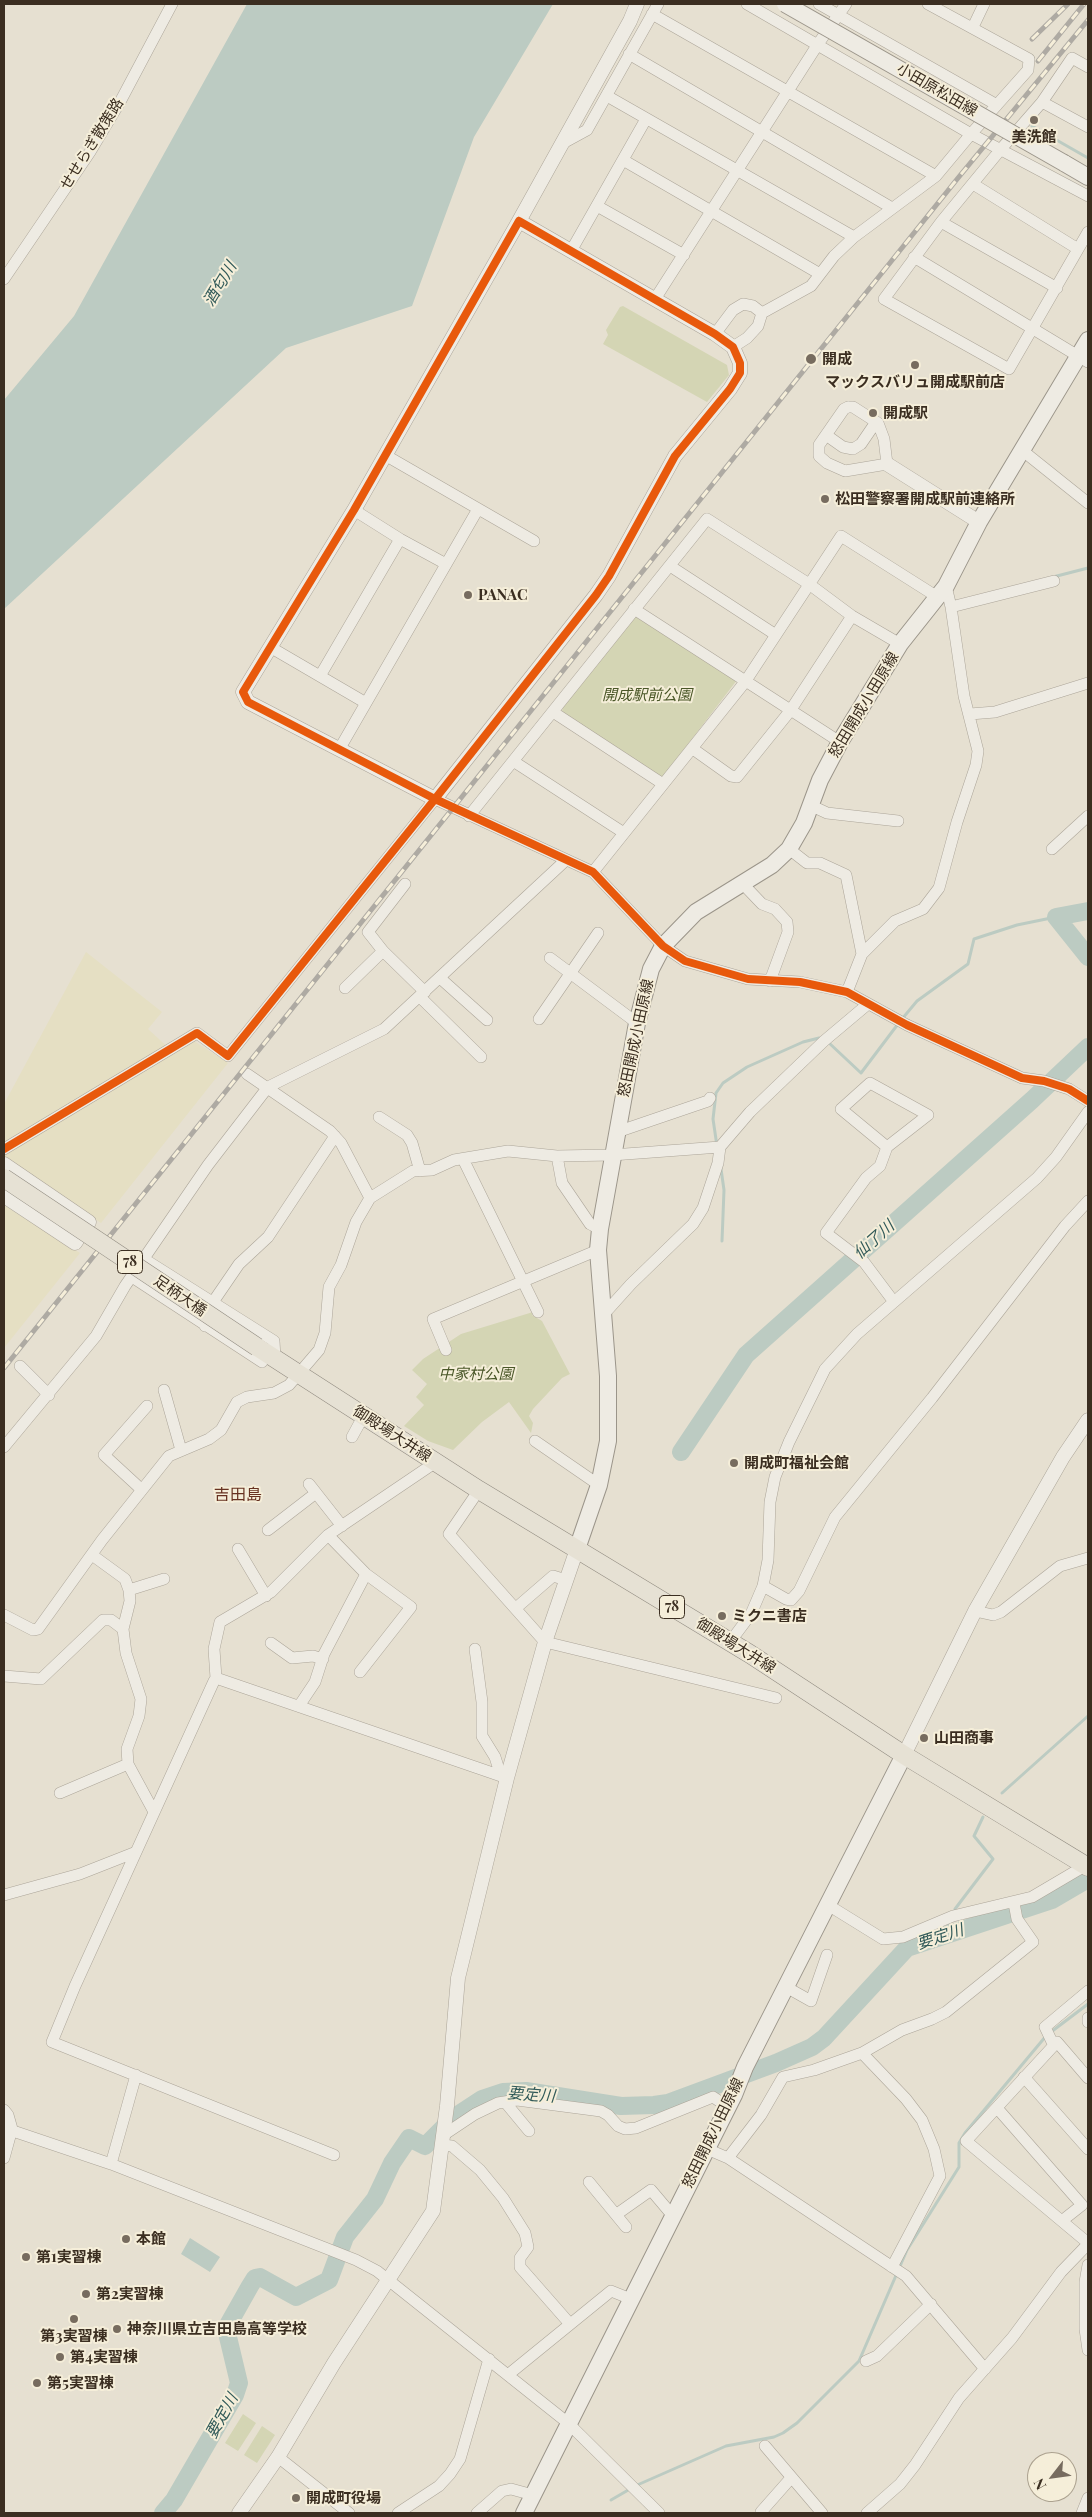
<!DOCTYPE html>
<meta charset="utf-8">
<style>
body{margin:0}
#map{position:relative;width:1092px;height:2517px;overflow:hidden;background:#e6e0d1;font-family:"Playfair Display",serif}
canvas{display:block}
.frame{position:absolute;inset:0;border:5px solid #3b2e21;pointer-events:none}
.north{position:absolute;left:1027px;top:2452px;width:50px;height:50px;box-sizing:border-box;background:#f5eed9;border:1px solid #aba18f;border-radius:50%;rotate:240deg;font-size:14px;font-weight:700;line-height:20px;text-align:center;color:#3b2e21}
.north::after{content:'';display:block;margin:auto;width:18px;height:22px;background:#776c5f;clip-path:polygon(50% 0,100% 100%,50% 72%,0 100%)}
</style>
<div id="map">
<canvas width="1092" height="2517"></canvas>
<div class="frame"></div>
<div class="north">N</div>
</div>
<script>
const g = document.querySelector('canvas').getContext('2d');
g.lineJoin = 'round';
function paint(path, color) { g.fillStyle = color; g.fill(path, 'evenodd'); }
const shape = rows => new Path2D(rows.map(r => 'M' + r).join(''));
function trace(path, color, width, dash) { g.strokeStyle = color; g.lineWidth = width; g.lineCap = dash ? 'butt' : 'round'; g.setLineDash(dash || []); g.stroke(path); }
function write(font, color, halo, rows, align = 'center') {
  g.font = font + ' "Playfair Display","Noto Sans JP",serif'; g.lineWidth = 4; g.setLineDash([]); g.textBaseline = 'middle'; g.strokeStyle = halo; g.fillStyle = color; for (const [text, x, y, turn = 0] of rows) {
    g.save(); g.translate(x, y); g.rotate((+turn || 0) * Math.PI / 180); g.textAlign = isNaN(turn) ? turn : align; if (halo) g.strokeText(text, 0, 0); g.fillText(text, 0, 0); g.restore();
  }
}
const farmland = shape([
 [86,952,162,1012,148,1029,172,1051,194,1041,228,1063,101,1223,4,1157,4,1104],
 [4,1205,80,1253,4,1348]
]);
const green = shape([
 [623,306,727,365,729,375,707,402,603,344,608,335,606,330,620,307],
 [633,614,737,680,662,778,562,713,563,705],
 [533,1312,532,1315,542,1321,570,1374,562,1378,533,1409,529,1416,533,1423,531,1433,509,1402,482,1422,453,1450,428,1441,404,1426,424,1405,416,1397,427,1384,412,1370,423,1359,461,1334],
 [243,2414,256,2423,238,2451,225,2443],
 [262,2426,275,2435,257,2463,244,2455]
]);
const water = shape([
 [247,4,553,4,474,137,412,306,286,348,4,609,4,400,74,316],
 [190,2238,220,2257,210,2272,181,2254]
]);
const stream = shape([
 [1032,126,1088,158],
 [1053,577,1088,568],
 [902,1019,917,1001,968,964,974,939,1017,925,1056,917],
 [828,1042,861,1073,898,1024],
 [717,1146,713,1119,716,1093,723,1083,747,1067,803,1042,819,1038,822,1039],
 [721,1169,724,1190,722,1241],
 [1002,1793,1088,1716],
 [955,1909,993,1859,974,1836,983,1817],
 [944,1935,948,1925],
 [1051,2032,1088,2004],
 [635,2486,726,2446,774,2437,783,2433,797,2423,859,2361,907,2250,959,2167,959,2143,965,2133,1046,2036],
 [611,2500,630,2489]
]);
const river = shape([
 [1088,911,1056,917,1088,957],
 [681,1452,746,1355,1032,1100,1088,1047],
 [163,2513,174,2500,235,2395,239,2383,228,2337,228,2325,250,2286,255,2278,260,2277,296,2297,329,2280,345,2237,375,2199,392,2163,409,2138,425,2146,453,2118,482,2099,503,2092,526,2091,621,2106,654,2105,668,2103,776,2063,812,2047,824,2038,907,1948,1052,1900,1088,1879]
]);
const minor = shape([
 [747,4,971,134,936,176,854,237,834,256,811,286,762,313],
 [819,4,997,105],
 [928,4,1029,59,1028,70,971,134,1088,196],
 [652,14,936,176],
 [973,27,984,4],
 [629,54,892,208],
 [1088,67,1072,58,1042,102,1001,149,941,222,884,299,1009,369,1088,232],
 [607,96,854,237],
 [1042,102,1088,127],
 [565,142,587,130,658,4],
 [623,160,820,274],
 [973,184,1078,249],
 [597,206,684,255],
 [941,222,1057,288],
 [571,251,646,119],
 [914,257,1088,362],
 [4,279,90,152,120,102,172,4],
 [655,299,818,44,846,4],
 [715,334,733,310,743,304,753,306,762,313,758,326,747,338,733,347],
 [848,407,853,407,878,423,884,439,887,464,845,471,827,463,819,456,819,445,844,409,848,407],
 [826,435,843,447,853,449,861,444,876,422],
 [1023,451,1088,503],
 [385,455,534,541],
 [354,510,400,539],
 [670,566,776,635],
 [951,607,1054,581],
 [634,609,840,742],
 [270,647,366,703],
 [320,676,400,539,446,564],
 [553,712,663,784],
 [970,714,995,712,1088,683],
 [340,748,478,509],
 [693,749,731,776,737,777,790,711,852,616],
 [513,761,624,833],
 [812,806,827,813,898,821],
 [469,816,707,519,809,584,852,616,900,644],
 [789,849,807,863,820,863,846,875,862,954],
 [1052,849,1088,816],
 [593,872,745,682,841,536,939,598],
 [742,883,762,904,775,909,787,922,788,932,770,981],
 [405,884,368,932,383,951,425,992],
 [550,958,637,1023],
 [440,978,487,1020],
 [345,988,383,951],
 [847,992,862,954,895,921,923,909,939,888,957,822,976,765,978,751,964,696,951,607,946,586],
 [420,997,481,1057],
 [539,1019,598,933],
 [247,1074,330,1131,341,1143,370,1198],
 [379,1117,407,1135,412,1143,420,1171],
 [617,1132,708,1101,710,1098],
 [887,1147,841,1109,870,1083,928,1115,887,1147,880,1166,866,1178,826,1233,864,1262,894,1302],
 [4,1149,197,1033,228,1056,435,799,593,872,663,946,685,961,748,979,800,982,847,992,907,1025,1022,1078,1044,1081,1069,1089,1088,1101],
 [557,1156,562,1183,590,1224,600,1229],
 [463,1159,538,1312],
 [144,1259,274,1341,275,1358],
 [132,1277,262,1362],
 [604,1314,631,1284,693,1224,703,1208,718,1163,720,1147],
 [205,1326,213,1302,239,1264,268,1237,335,1136],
 [446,1350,433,1319,598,1250],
 [20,1366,49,1395],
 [164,1390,181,1450],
 [352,1437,364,1415],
 [535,1441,599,1485],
 [4,1447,96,1336,125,1286,208,1165,268,1087,384,1029,566,860],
 [309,1484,342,1526],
 [142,1490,104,1455,147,1406],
 [479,1490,449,1534,545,1642,776,1698],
 [268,1530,316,1493],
 [238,1549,266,1596],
 [92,1555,125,1579,129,1590,130,1601,123,1629,126,1653,141,1699,139,1716,127,1749,128,1764,154,1812],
 [763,1586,786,1599,791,1600,799,1591,835,1517,932,1398,1065,1226,1088,1201],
 [129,1590,164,1579],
 [516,1608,553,1576,566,1580],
 [975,1611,993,1615,1001,1612,1060,1566,1088,1558],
 [4,1615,33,1630,38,1629,102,1540,169,1456,209,1439,221,1430,237,1402,247,1397,274,1393,289,1385,319,1350,325,1333,329,1287,341,1265,356,1222,370,1198,413,1171,432,1170,454,1160,508,1151,557,1156,612,1155,720,1147,750,1112,824,1041,868,1004],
 [730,1642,751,1614,763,1586,768,1560,770,1502,775,1477,789,1442,825,1369,857,1334,1037,1178,1056,1157,1088,1112],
 [271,1643,292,1658,313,1656,323,1659],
 [475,1649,482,1702,482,1736,495,1757,501,1776],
 [360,1672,411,1607,366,1574,328,1535,436,1462],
 [4,1676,41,1679,103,1620,111,1620,123,1629],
 [216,1678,214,1649,220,1622,271,1592,328,1535],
 [299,1706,315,1682,324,1654,366,1574],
 [60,1793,128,1764],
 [4,1895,80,1874,136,1852],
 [828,1905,883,1939,903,1937,953,1916,1032,1897,1088,1864],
 [786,1987,811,2001,827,1955],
 [1088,2018,1088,2022],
 [1053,2044,1045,2027,1088,1991],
 [862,2053,906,2099,922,2120,934,2149,940,2176,892,2267],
 [1024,2077,1088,2149],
 [1088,2078,1057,2042,966,2141,1088,2243],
 [505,2102,529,2131],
 [997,2108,1082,2205,1063,2220],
 [4,2110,8,2115,12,2129,4,2158],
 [4,2128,111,2164,356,2260,377,2271,568,2423,659,2513],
 [442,2136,475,2114,498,2103,517,2100,601,2111,608,2115,618,2126,625,2129,636,2128,713,2097,728,2107],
 [441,2145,452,2146,480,2170,503,2198,525,2233,528,2247,520,2258,520,2267,570,2324],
 [707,2149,728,2158,906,2276,985,2369],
 [334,2155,52,2042,75,1986,214,1681,216,1678,507,1778],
 [728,2158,761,2115,783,2077,814,2070,862,2053,902,2030,932,2019,946,2012,1033,1942,1017,1919,1014,1903],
 [111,2164,136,2075],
 [589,2182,626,2227],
 [617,2214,651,2190,673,2216],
 [1088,2265,1085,2282,1085,2329,1088,2350],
 [866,2361,877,2356,931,2304],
 [509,2374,611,2291,631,2299],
 [765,2446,822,2513],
 [278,2457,349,2513],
 [761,2512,791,2478],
 [398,2513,439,2486,450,2474,460,2459,489,2359],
 [477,2513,502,2491,511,2489,533,2495],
 [867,2513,900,2484,915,2465,959,2398,1012,2338,1061,2272,1088,2244],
 [1082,2513,1088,2498]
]);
const tertiary = shape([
 [519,221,715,334,733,347,740,363,740,373,730,389,675,456,609,576,596,595,435,799,248,702,243,692,354,510,519,221],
 [519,221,630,21,637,4],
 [887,464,979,522],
 [4,1164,89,1222,75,1243,4,1196],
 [904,1755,975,1611,1063,1457,1088,1420],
 [239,2513,278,2457,334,2363,433,2211,447,2106,458,1978,507,1778,545,1642,577,1549]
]);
const secondary = shape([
 [1064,163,1088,177],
 [577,1549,599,1485,608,1441,608,1376,598,1250,600,1229,637,1023,651,969,663,946,696,912,772,865,789,849,804,823,820,780,840,742,900,644,946,586,979,522,1088,340],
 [524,2513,734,2095,745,2067,904,1755]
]);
const primary = shape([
 [257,1347,479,1490,750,1654,904,1755,1088,1867]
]);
const rail = shape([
 [1032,39,1068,4],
 [1038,61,1084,4],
 [4,1368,958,178,1088,20]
]);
const secondaryBridge = shape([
 [785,4,1064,163]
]);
const primaryBridge = shape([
 [4,1178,257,1347]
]);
const cycleway = shape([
 [519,221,715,334,733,347,740,363,740,373,730,389,675,456,609,576,596,595,435,799,248,702,243,692,354,510,519,221],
 [4,1149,197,1033,228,1056,435,799,593,872,663,946,685,961,748,979,800,982,847,992,907,1025,1022,1078,1044,1081,1069,1089,1088,1101]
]);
const markers = [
 [1034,120,5,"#776c5f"],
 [811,359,6,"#776c5f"],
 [915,365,5,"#776c5f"],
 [873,413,5,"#776c5f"],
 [825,499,5,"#776c5f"],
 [468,595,5,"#776c5f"],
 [734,1463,5,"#776c5f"],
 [722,1616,5,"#776c5f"],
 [924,1738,5,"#776c5f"],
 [126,2239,5,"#776c5f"],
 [26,2257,5,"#776c5f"],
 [86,2294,5,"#776c5f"],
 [74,2319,5,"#776c5f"],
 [117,2329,5,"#776c5f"],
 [60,2357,5,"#776c5f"],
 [37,2383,5,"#776c5f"],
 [296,2498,5,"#776c5f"]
];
const shields = [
 [130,1262,25],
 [672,1607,25]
];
const shieldNames = [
 ["78",130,1262],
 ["78",672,1607]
];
const streetNames = [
 ["小田原松田線",937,90,30],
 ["せせらぎ散策路",92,144,-58],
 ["怒田開成小田原線",864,705,-59],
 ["怒田開成小田原線",636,1038,-78],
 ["足柄大橋",180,1296,34],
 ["御殿場大井線",392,1434,33],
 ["御殿場大井線",736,1646,32],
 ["怒田開成小田原線",713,2133,-64]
];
const poiNames = [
 ["美洗館",1034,137,"center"],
 ["開成",822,359],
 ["マックスバリュ開成駅前店",915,382,"center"],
 ["開成駅",883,413],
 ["松田警察署開成駅前連絡所",835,499],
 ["PANAC",478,595],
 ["開成町福祉会館",744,1463],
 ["ミクニ書店",732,1616],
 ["山田商事",934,1738],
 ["本館",136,2239],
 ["第1実習棟",36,2257],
 ["第2実習棟",96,2294],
 ["神奈川県立吉田島高等学校",127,2329],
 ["第3実習棟",74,2336,"center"],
 ["第4実習棟",70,2357],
 ["第5実習棟",47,2383],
 ["開成町役場",306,2498]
];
const parkNames = [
 ["開成駅前公園",647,695],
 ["中家村公園",476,1374]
];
const waterNames = [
 ["酒匂川",220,284,-59],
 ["仙了川",874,1240,-42],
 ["要定川",940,1937,-18],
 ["要定川",531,2095,4],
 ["要定川",222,2416,-61]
];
const neighbourhoodNames = [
 ["吉田島",238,1495]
];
paint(farmland, '#e5dfc3');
paint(green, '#d4d5b4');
paint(water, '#bccbc2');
trace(stream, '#bccbc2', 3);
trace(river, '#bccbc2', 18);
trace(minor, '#aca599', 12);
trace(tertiary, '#aca599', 15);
trace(secondary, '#9b958a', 18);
trace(primary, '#918b81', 19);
trace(minor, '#eeebe3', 11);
trace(tertiary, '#eeebe3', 14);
trace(secondary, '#eeebe3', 16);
trace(primary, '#e6e1d4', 18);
trace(rail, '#aeaaa3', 5);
trace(rail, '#f5eed9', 3, [9]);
trace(secondaryBridge, '#9b958a', 18, []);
trace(primaryBridge, '#918b81', 19, []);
trace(secondaryBridge, '#eeebe3', 16);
trace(primaryBridge, '#e6e1d4', 18);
trace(cycleway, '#e8590c', 8);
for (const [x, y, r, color] of markers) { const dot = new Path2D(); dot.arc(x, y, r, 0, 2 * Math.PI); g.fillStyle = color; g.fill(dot); trace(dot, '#f5eed9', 2); }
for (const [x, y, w] of shields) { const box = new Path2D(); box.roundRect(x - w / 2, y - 11.5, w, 23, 4); g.fillStyle = '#f5eed9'; g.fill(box); trace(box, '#3b2e21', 1); }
write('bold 14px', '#3b2e21', null, shieldNames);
write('15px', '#3b2e21', '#f5eed9', streetNames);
write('bold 15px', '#3b2e21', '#f5eed9', poiNames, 'left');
write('italic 15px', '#4a5728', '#f5eed9', parkNames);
write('italic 16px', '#315a59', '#f5eed9', waterNames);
write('16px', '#673221', '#f5eed9', neighbourhoodNames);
</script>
